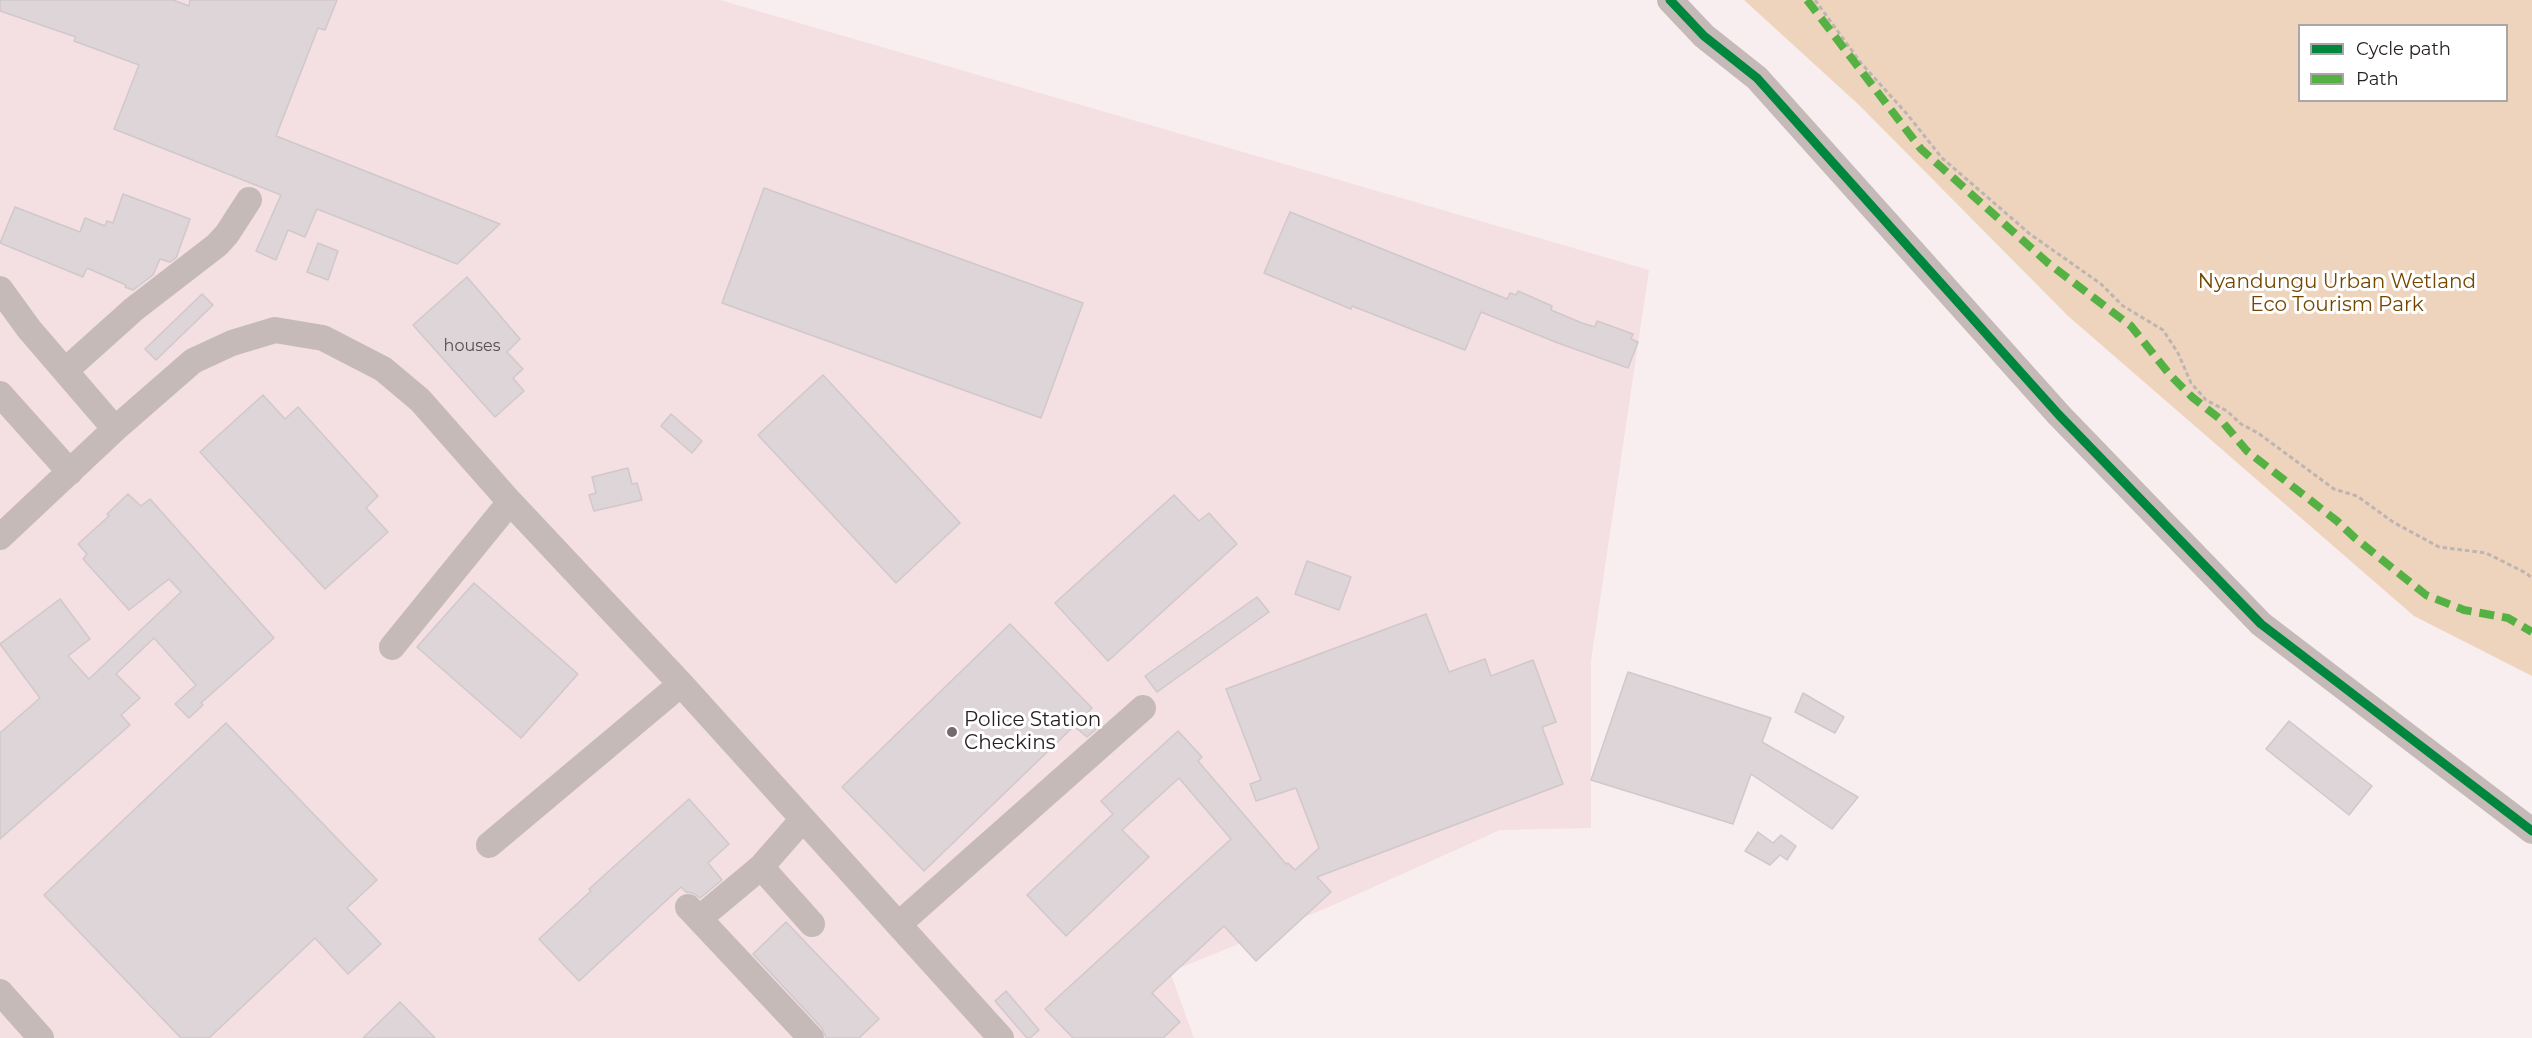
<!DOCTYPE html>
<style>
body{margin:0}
#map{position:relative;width:2532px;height:1038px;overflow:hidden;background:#f9eeef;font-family:Montserrat,sans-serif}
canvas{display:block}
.legend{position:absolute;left:2298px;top:24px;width:210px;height:78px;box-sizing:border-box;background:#fff;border:2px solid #a9a6a7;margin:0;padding:8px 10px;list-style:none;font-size:18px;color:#282122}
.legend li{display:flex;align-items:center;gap:12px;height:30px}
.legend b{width:30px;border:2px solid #a9a6a7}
</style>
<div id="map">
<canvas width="2532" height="1038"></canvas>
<ul class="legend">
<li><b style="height:8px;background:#00873e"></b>Cycle path</li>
<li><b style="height:8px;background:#56b145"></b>Path</li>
</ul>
</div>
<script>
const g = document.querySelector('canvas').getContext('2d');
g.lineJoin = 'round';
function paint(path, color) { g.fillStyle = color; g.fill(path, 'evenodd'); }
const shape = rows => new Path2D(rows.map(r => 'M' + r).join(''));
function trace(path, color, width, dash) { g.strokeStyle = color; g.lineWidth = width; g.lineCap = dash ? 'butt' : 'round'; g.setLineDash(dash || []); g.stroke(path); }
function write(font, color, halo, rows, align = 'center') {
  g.font = font + ' Montserrat,sans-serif'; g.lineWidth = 6; g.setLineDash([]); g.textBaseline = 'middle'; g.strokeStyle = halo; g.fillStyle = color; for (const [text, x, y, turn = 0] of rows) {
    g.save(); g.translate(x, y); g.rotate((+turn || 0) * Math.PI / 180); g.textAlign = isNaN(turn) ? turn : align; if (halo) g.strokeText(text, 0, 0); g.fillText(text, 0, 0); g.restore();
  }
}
const built = shape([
 [0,0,720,0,1649,270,1591,661,1591,828,1500,830,1329,907,1170,972,1194,1038,0,1038]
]);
const green = shape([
 [1744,0,2532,0,2532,676,2414,616,2068,316,1859,105],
 [2300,26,2506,26,2506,100,2300,100]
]);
const building = shape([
 [0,0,173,0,189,6,190,0,337,0,325,30,318,28,276,136,500,224,457,264,317,209,305,237,288,230,276,260,256,251,281,195,114,129,139,65,74,41,76,37,0,11,0,0],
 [764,188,1083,303,1041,418,722,303,764,188],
 [123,194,190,219,176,258,170,262,160,259,153,275,133,290,125,287,126,285,87,268,83,277,0,243,15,207,80,232,85,218,105,226,107,221,113,223,123,194],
 [1290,212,1507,299,1510,293,1516,295,1518,291,1552,306,1551,310,1582,323,1595,327,1597,321,1633,334,1631,339,1638,342,1628,368,1558,343,1481,312,1465,350,1352,306,1351,309,1264,273,1290,212],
 [318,243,338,251,328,280,307,272,318,243],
 [467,277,520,339,507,352,523,369,513,378,524,391,495,417,413,325,467,277],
 [202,294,213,305,156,360,145,349,202,294],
 [823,375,960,523,896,583,758,435,823,375],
 [263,395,285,419,298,407,378,496,366,508,388,532,325,589,200,452,263,395],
 [671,414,702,441,692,453,661,426,671,414],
 [628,468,632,484,637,483,642,500,594,511,589,495,596,493,592,477,628,468],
 [128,494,141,506,150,499,274,638,201,703,203,705,189,718,175,704,196,685,154,638,116,674,140,698,121,715,130,725,0,839,0,733,40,698,0,644,60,599,90,639,68,656,89,679,181,592,169,579,129,610,83,559,87,554,78,544,109,516,107,514,128,494],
 [1174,495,1199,521,1209,513,1237,544,1108,661,1055,603,1174,495],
 [1307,561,1351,577,1339,610,1295,594,1307,561],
 [474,583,578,674,521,738,417,647,474,583],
 [1257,597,1269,612,1157,692,1145,676,1257,597],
 [1426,614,1449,672,1485,659,1491,676,1533,660,1556,722,1542,727,1563,784,1317,877,1331,892,1256,961,1224,926,1152,993,1180,1022,1163,1038,1073,1038,1045,1009,1231,839,1179,778,1122,830,1149,857,1066,936,1027,895,1113,814,1101,801,1178,731,1202,757,1198,761,1286,864,1288,863,1295,870,1319,848,1296,788,1256,801,1250,784,1261,780,1226,689,1426,614],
 [1010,624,1092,708,1087,713,1101,725,1087,737,1074,726,924,871,842,787,1010,624],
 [1628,672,1771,718,1762,742,1858,797,1832,829,1751,774,1733,824,1591,780,1628,672],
 [1803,693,1844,717,1835,733,1795,712,1803,693],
 [2289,721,2372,786,2349,815,2266,749,2289,721],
 [226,723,377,880,347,908,381,944,348,974,315,938,209,1038,181,1038,44,895,226,723],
 [689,799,729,844,708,863,722,880,700,898,693,893,686,892,681,887,579,981,539,939,591,891,589,889,689,799],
 [1758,832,1773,843,1781,835,1796,846,1787,860,1780,855,1770,865,1745,851,1758,832],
 [786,922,879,1019,859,1038,826,1038,822,1028,753,954,786,922],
 [1006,991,1039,1030,1030,1038,1027,1038,995,1001,1006,991],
 [400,1002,435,1038,363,1038,400,1002]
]);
const path = shape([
 [1815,0,1861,63,1907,114,1942,158,2030,234,2101,284,2123,306,2163,330,2178,353,2191,383,2206,400,2227,411,2241,424,2258,433,2334,489,2357,496,2393,522,2439,547,2486,553,2526,573,2532,578]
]);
const minor = shape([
 [1670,0,1704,36,1757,78,2059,415,2261,624,2532,831],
 [0,289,29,329,115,429],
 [66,370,134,309,217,245,227,234,249,200],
 [0,394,70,472],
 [0,537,115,429,193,361,232,343,275,330,323,338,383,369,420,400,510,502,681,684,1001,1038],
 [392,647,510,502],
 [489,845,681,684],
 [761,867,812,924],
 [688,907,811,1038],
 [701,917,761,867,803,819],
 [899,924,1143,708],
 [0,992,41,1038]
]);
const quiet = shape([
 [1807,0,1921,149,2048,263,2131,326,2170,375,2192,397,2220,419,2247,451,2337,521,2355,538,2426,595,2464,610,2508,618,2532,632]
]);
const cycleway = shape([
 [1670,0,1704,36,1757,78,2059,415,2261,624,2532,831]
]);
const markers = [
 [952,732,6,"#71696a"]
];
const numberNames = [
 ["houses",472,346]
];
const parkNames = [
 ["Nyandungu Urban Wetland",2337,282],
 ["Eco Tourism Park",2337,305]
];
const poiNames = [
 ["Police Station",964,720],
 ["Checkins",964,743]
];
paint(built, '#f4dfe2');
paint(green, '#eed4bd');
paint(building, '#ddd5d8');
trace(building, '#d0c8ca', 1.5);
trace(path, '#bdb4b3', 3, [4.5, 3]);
trace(minor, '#c5bab8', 26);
trace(quiet, '#56b145', 8, [15, 8]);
trace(cycleway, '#00873e', 9);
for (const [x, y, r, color] of markers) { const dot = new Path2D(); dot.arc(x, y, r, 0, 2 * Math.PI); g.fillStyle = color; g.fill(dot); trace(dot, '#fff', 2); }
write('16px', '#564f50', null, numberNames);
write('20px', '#744700', '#fff', parkNames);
write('20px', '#282122', '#fff', poiNames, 'left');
</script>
